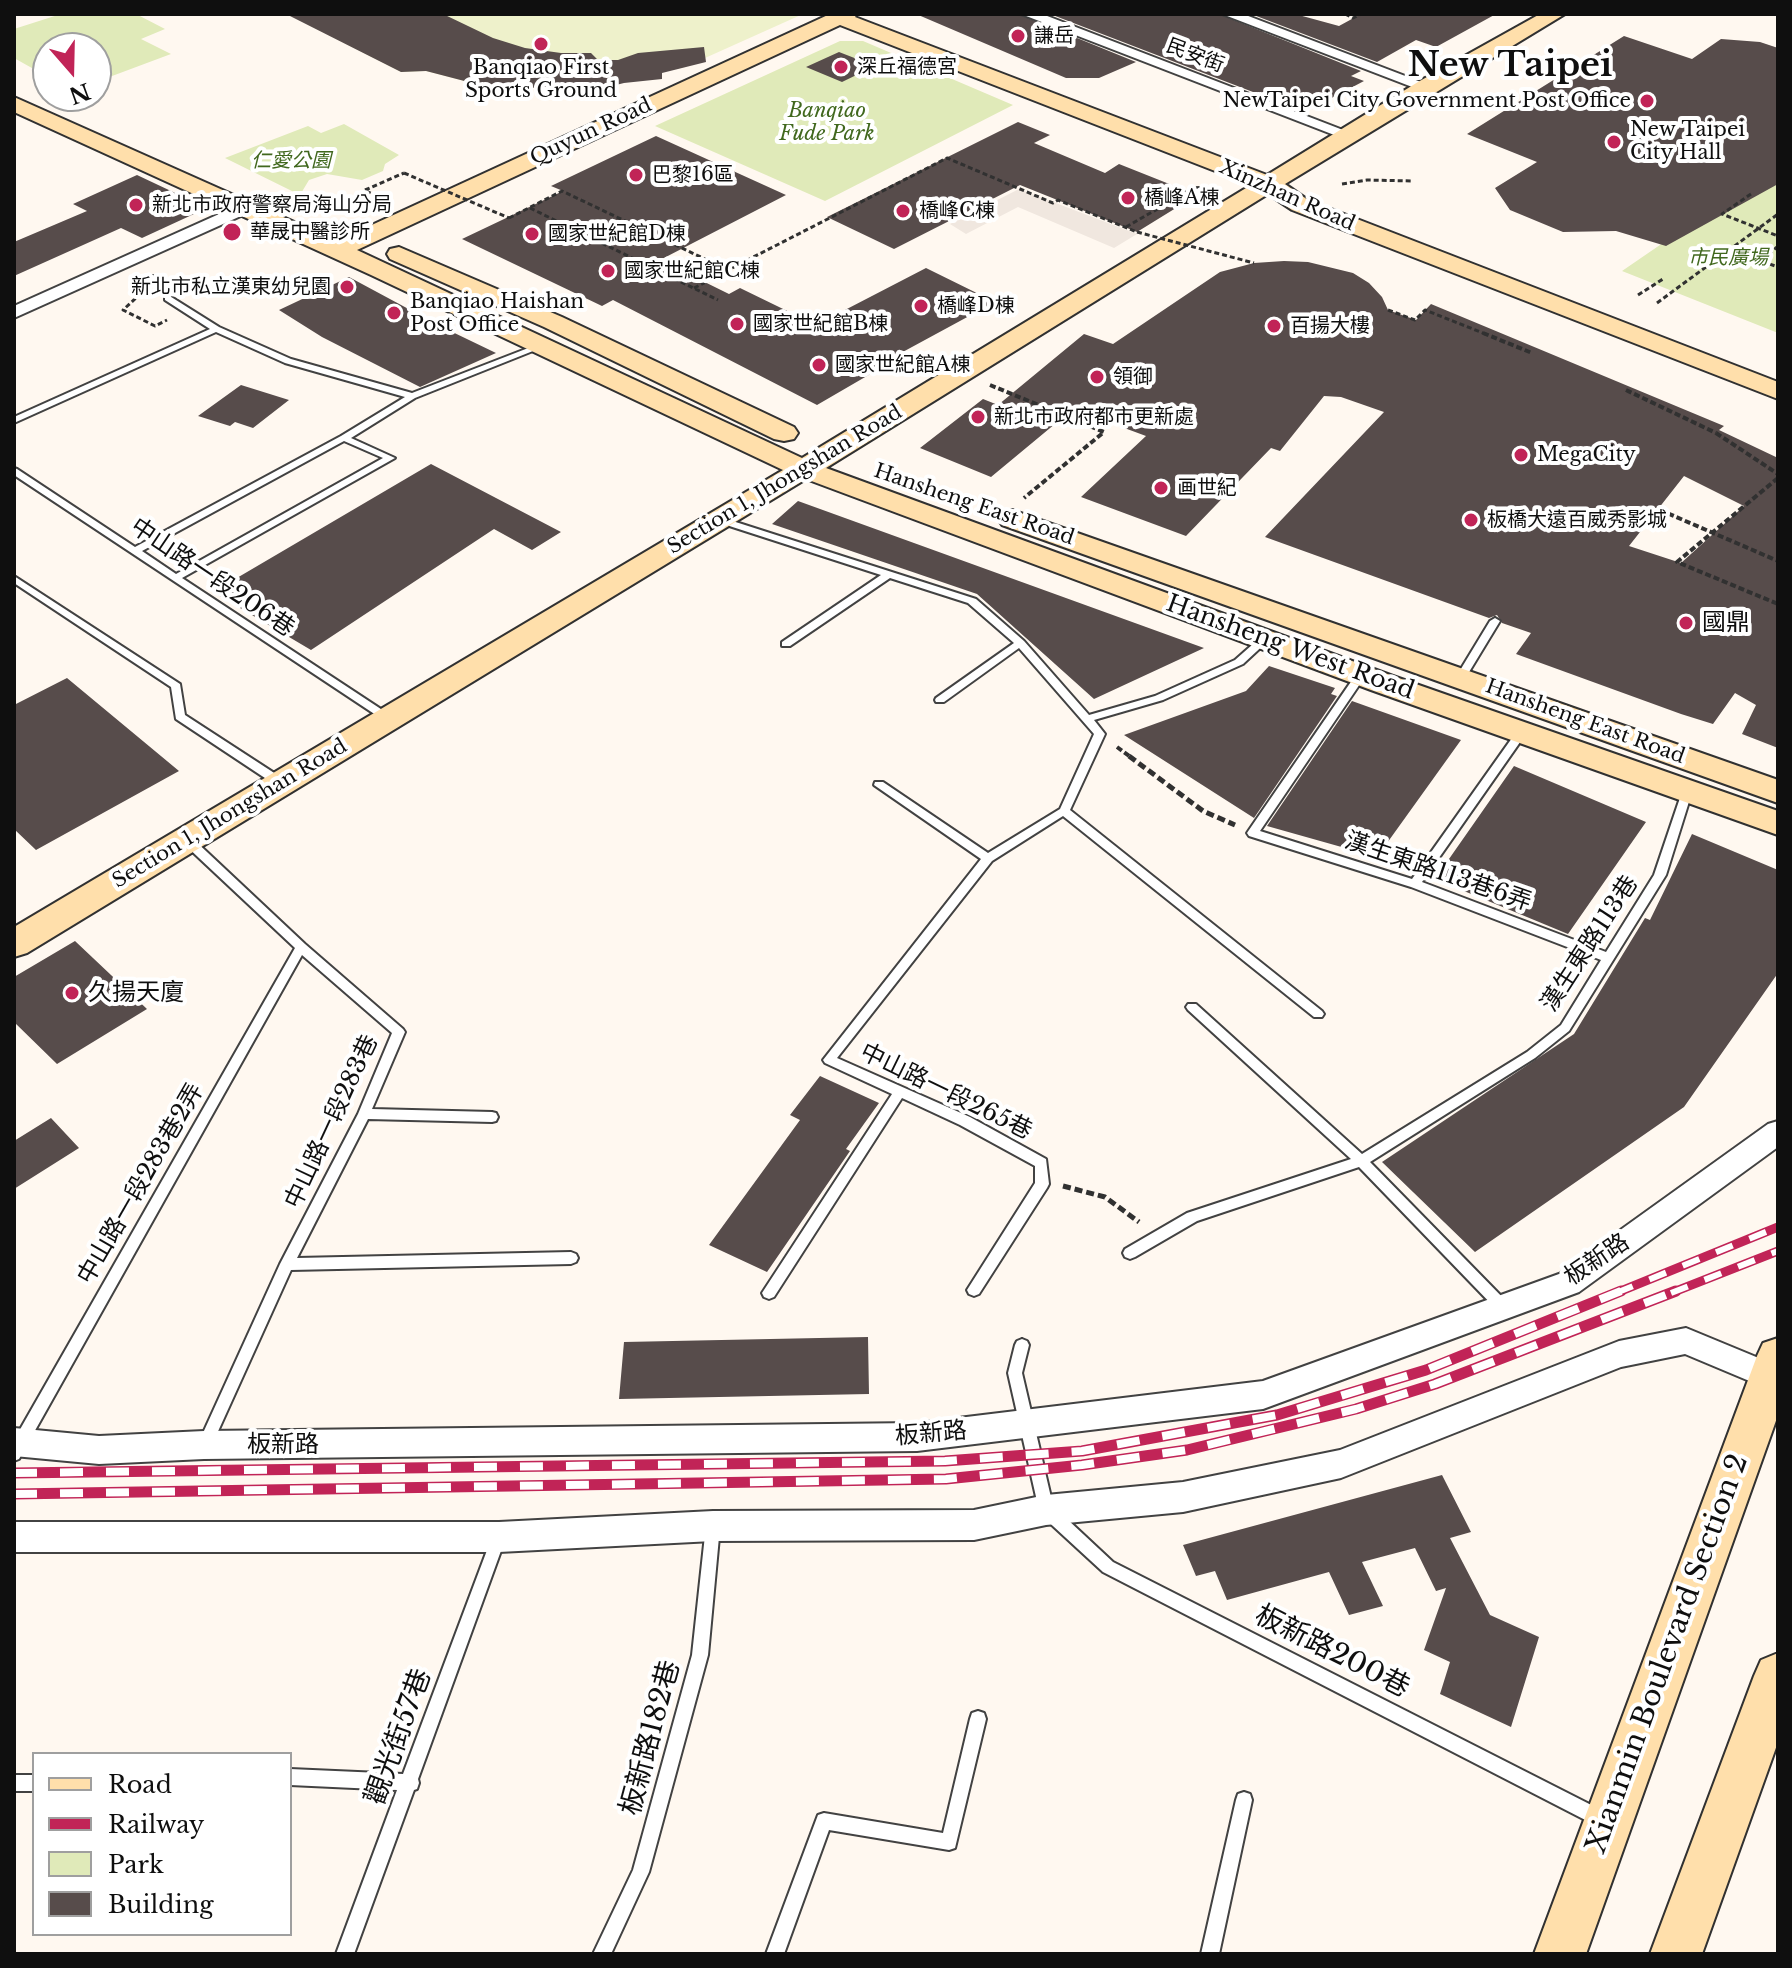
<!DOCTYPE html>
<meta charset="utf-8">
<style>
body{margin:0}
#map{position:relative;width:1792px;height:1968px;overflow:hidden;background:#fff8f0;font-family:"Libre Baskerville",serif}
canvas{display:block}
.frame{position:absolute;inset:0;border:16px solid #0f0f0f;pointer-events:none}
.legend{position:absolute;left:32px;top:1752px;width:260px;height:184px;box-sizing:border-box;background:#fff;border:2px solid #9f9f9f;margin:0;padding:10px 14px;list-style:none;font-size:24px;color:#0f0f0f}
.legend li{display:flex;align-items:center;gap:16px;height:40px}
.legend b{width:40px;border:2px solid #9f9f9f}
.north{position:absolute;left:32px;top:32px;width:80px;height:80px;box-sizing:border-box;background:#fff;border:2px solid #9f9f9f;border-radius:50%;rotate:160deg;font-size:22px;font-weight:700;line-height:32px;text-align:center;color:#0f0f0f}
.north::after{content:'';display:block;margin:auto;width:28px;height:36px;background:#c12457;clip-path:polygon(50% 0,100% 100%,50% 72%,0 100%)}
</style>
<div id="map">
<canvas width="1792" height="1968"></canvas>
<div class="frame"></div>
<ul class="legend">
<li><b style="height:10px;background:#ffdfab"></b>Road</li>
<li><b style="height:10px;background:#c12457"></b>Railway</li>
<li><b style="height:22px;background:#e0eab9"></b>Park</li>
<li><b style="height:22px;background:#574c4b"></b>Building</li>
</ul>
<div class="north">N</div>
</div>
<script>
const g = document.querySelector('canvas').getContext('2d');
g.lineJoin = 'round';
function paint(path, color) { g.fillStyle = color; g.fill(path, 'evenodd'); }
const shape = rows => new Path2D(rows.map(r => 'M' + r).join(''));
function trace(path, color, width, dash) { g.strokeStyle = color; g.lineWidth = width; g.lineCap = dash ? 'butt' : 'round'; g.setLineDash(dash || []); g.stroke(path); }
function write(font, color, halo, rows, align = 'center') {
  g.font = font + ' "Libre Baskerville","Noto Sans TC",serif'; g.lineWidth = 8; g.setLineDash([]); g.textBaseline = 'middle'; g.strokeStyle = halo; g.fillStyle = color; for (const [text, x, y, turn = 0] of rows) {
    g.save(); g.translate(x, y); g.rotate((+turn || 0) * Math.PI / 180); g.textAlign = isNaN(turn) ? turn : align; if (halo) g.strokeText(text, 0, 0); g.fillText(text, 0, 0); g.restore();
  }
}
const green = shape([
 [61,14,136,14,165,29,141,39,171,54,96,82,96,48,48,48,48,77,14,58,14,29],
 [840,41,863,41,1013,105,825,201,655,126],
 [344,124,399,155,385,164,383,171,362,180,327,174,309,180,300,195,225,158,308,126,321,133],
 [1778,164,1778,333,1622,271]
]);
const pitch = shape([
 [297,14,803,14,685,67,605,84,537,88,472,83,426,71,401,72,299,20]
]);
const plaza = shape([
 [1019,189,1137,234,1114,248,1018,207,966,234,950,224]
]);
const building = shape([
 [286,14,443,14,493,38,525,48,561,53,591,53,598,60,618,60,638,53,704,47,706,62,662,73,662,79,624,83,580,94,578,87,537,88,472,83,426,71,401,72],
 [916,14,1018,14,1136,62,1099,78,1066,78],
 [1050,14,1219,14,1361,71,1351,76,1364,81,1305,112],
 [1251,14,1295,14,1339,26,1361,14,1496,14,1436,47,1416,40,1377,62],
 [1624,36,1692,59,1721,39,1760,42,1778,48,1778,184,1666,246,1616,231,1563,232,1510,210,1495,188,1537,162,1467,134],
 [839,52,875,66,842,82,806,67],
 [1018,122,1050,135,1034,143,1105,173,1119,164,1197,195,1137,232,1020,185,894,249,827,217],
 [656,136,786,195,660,260,729,294,740,288,816,325,926,268,995,302,888,360,891,362,817,405,613,300,602,306,462,239,563,191,551,186],
 [137,175,207,208,142,238,121,228,14,276,14,242,87,211,73,204],
 [1284,261,1308,262,1353,273,1369,283,1382,297,1388,310,1416,320,1431,304,1724,426,1719,430,1778,458,1778,748,1742,734,1756,705,1735,693,1713,724,1681,714,1516,654,1531,633,1502,623,1497,615,1489,618,1265,537,1384,412,1341,397,1324,396,1280,451,1271,448,1186,536,1081,497,1146,436,1073,409,991,477,920,448,983,399,998,405,1084,334,1113,344,1220,272,1254,263],
 [1684,476,1744,506,1681,563,1629,546],
 [349,277,442,327,496,353,420,387,322,337,279,310],
 [241,385,289,400,253,428,235,422,230,426,198,416],
 [431,464,561,532,532,550,494,529,311,650,213,592],
 [798,501,1204,648,1094,699,977,594,772,524],
 [1269,666,1335,688,1331,694,1337,696,1254,818,1124,735,1246,691],
 [67,678,179,771,36,850,14,829,14,705],
 [1352,701,1461,740,1377,857,1267,826],
 [1514,766,1646,822,1568,934,1435,879],
 [1692,834,1778,870,1778,973,1684,1107,1475,1252,1382,1162,1574,1034,1645,918,1650,920],
 [75,941,147,1009,57,1064,14,1022,14,977],
 [820,1076,879,1103,846,1149,850,1151,767,1272,709,1245,800,1120,790,1115],
 [51,1118,79,1148,14,1189,14,1141],
 [868,1337,869,1394,619,1399,624,1342],
 [1442,1475,1471,1532,1450,1538,1490,1615,1539,1637,1511,1727,1440,1694,1450,1662,1424,1650,1446,1588,1436,1591,1415,1548,1362,1562,1383,1606,1349,1615,1329,1572,1227,1600,1215,1571,1196,1576,1183,1545]
]);
const pathFar2 = shape([
 [1345,14,1353,18,1361,14],
 [1342,184,1367,180,1413,181],
 [365,190,404,173],
 [366,191,386,200],
 [530,208,718,300],
 [509,218,562,191,728,270,947,158,1053,203,1058,200,1137,232],
 [1126,227,1194,188,1206,187],
 [1778,246,1761,261,1778,267],
 [153,274,153,282,123,310,155,326,167,320],
 [694,288,728,271],
 [1638,295,1663,279],
 [1657,303,1778,214],
 [1388,310,1415,320,1425,310,1488,335]
]);
const pathFar1 = shape([
 [1483,333,1532,353],
 [990,385,1104,432,1024,498],
 [1626,390,1716,433],
 [1778,478,1677,562,1778,604],
 [1660,510,1778,561],
 [1117,747,1132,758]
]);
const path = shape([
 [1129,756,1203,811,1235,825],
 [1063,1186,1105,1197,1139,1222]
]);
const lane = shape([
 [168,295,219,327,291,359,412,393,536,345,543,347,415,398,351,438,395,458,182,578,393,717,394,719,393,721,385,721,14,475,14,468,17,469,135,547,341,436,405,397,285,363,216,332,14,423,14,417,210,329,165,300,165,296,168,295],
 [344,441,383,458,176,574,142,551,344,441],
 [720,517,976,599,1024,641,1089,715,1155,696,1235,660,1261,637,1265,636,1270,639,1243,664,1163,700,1094,720,1105,734,1070,810,1322,1011,1324,1014,1322,1017,1314,1017,1063,816,992,861,837,1058,970,1117,1046,1159,1049,1184,1047,1188,979,1294,974,1296,969,1294,967,1290,1035,1183,1035,1166,960,1125,902,1098,774,1297,769,1299,764,1297,762,1293,892,1094,825,1063,823,1060,981,859,874,785,875,782,883,782,988,853,1060,809,1094,734,1019,648,944,702,936,702,935,700,936,698,1014,643,968,603,890,578,790,646,782,646,782,642,881,575,717,522,717,518,720,517],
 [14,576,180,684,185,715,285,780,286,783,285,786,277,786,176,719,171,687,14,583,14,576],
 [1495,618,1500,621,1466,677,1461,680,1457,679,1456,677,1490,621,1495,618],
 [1361,672,1366,675,1260,831,1412,879,1517,731,1525,731,1526,733,1525,735,1422,882,1606,952,1654,875,1682,792,1687,788,1692,792,1666,875,1569,1031,1535,1058,1370,1162,1508,1303,1510,1307,1508,1311,1503,1313,1498,1311,1359,1167,1197,1221,1135,1257,1130,1259,1125,1257,1123,1253,1125,1249,1187,1213,1351,1159,1188,1010,1186,1007,1188,1004,1196,1004,1362,1154,1527,1052,1561,1025,1601,960,1411,887,1249,836,1247,833,1249,830,1357,673,1361,672],
 [187,836,191,837,305,944,403,1029,405,1032,372,1109,492,1112,496,1113,498,1117,496,1121,492,1122,368,1119,297,1258,571,1252,576,1254,578,1258,576,1262,571,1264,291,1270,210,1449,205,1450,200,1449,198,1444,280,1264,358,1114,392,1033,302,955,19,1459,14,1461,14,1440,295,948,183,843,181,840,187,836],
 [1022,1339,1027,1341,1029,1345,1022,1373,1053,1506,1113,1562,1607,1813,1609,1819,1607,1825,1601,1827,1595,1825,1103,1572,1041,1515,1039,1510,1008,1373,1015,1345,1017,1341,1022,1339],
 [713,1519,718,1521,720,1526,708,1655,649,1872,611,1954,593,1954,633,1870,692,1655,706,1526,708,1521,713,1519],
 [499,1530,504,1532,506,1537,418,1779,419,1783,417,1789,414,1790,354,1954,336,1954,397,1790,290,1785,290,1769,403,1774,492,1537,494,1532,499,1530],
 [978,1711,984,1713,986,1719,955,1848,949,1850,829,1830,784,1954,766,1954,818,1815,824,1813,943,1833,970,1719,972,1713,978,1711],
 [14,1775,34,1775,34,1791,14,1791,14,1775],
 [1244,1792,1250,1794,1252,1800,1219,1954,1201,1954,1236,1800,1238,1794,1244,1792]
]);
const street = shape([
 [1021,14,1042,14,1356,135,1348,140,1342,138,1021,14],
 [1222,14,1243,14,1434,87,1426,92,1420,90,1222,14],
 [266,193,274,198,272,202,14,318,14,306,266,193],
 [1778,1121,1778,1147,1579,1292,1263,1409,917,1451,204,1459,99,1464,14,1456,14,1428,99,1436,204,1431,917,1423,1263,1381,1559,1274,1768,1124,1778,1121],
 [1686,1328,1778,1366,1778,1393,1685,1354,1621,1367,1341,1478,1183,1512,1046,1525,974,1540,713,1541,499,1552,14,1552,14,1522,499,1522,713,1511,974,1510,1046,1495,1183,1482,1340,1450,1619,1341,1686,1328]
]);
const secondary = shape([
 [830,14,857,14,855,17,1267,175,1418,82,1540,14,1565,14,1285,184,1308,200,1778,382,1778,399,1292,210,1268,194,826,468,1393,676,1778,811,1778,835,1371,690,806,479,27,953,14,957,14,927,783,470,371,275,14,112,14,97,337,241,830,14],
 [840,25,1251,185,802,458,357,250,840,25],
 [399,247,562,317,794,427,798,433,794,439,784,441,774,439,544,327,390,259,387,254,390,249,399,247],
 [1012,510,1778,780,1778,803,1002,525,998,519,1002,513,1012,510],
 [1778,1338,1778,1415,1586,1954,1534,1954,1757,1356,1763,1343,1778,1338],
 [1778,1653,1778,1742,1702,1954,1650,1954,1754,1676,1761,1660,1778,1653]
]);
const railFar1 = shape([
 [1616,1293,1778,1227],
 [1671,1293,1778,1251]
]);
const rail = shape([
 [14,1473,945,1461,1082,1451,1277,1415,1426,1370,1621,1291],
 [14,1494,946,1479,1082,1465,1187,1450,1356,1409,1435,1384,1676,1291]
]);
const pathBridgeFar1 = shape([
 [404,173,509,218],
 [1751,194,1722,214,1778,236],
 [1137,232,1254,263]
]);
const pathBridge = shape([
 [1716,433,1778,474]
]);
const markers = [
 [1018,36,8,"#c12457"],
 [541,44,8,"#c12457"],
 [841,67,8,"#c12457"],
 [1647,101,8,"#c12457"],
 [1614,142,8,"#c12457"],
 [636,175,8,"#c12457"],
 [1128,198,8,"#c12457"],
 [136,205,8,"#c12457"],
 [903,211,8,"#c12457"],
 [232,232,10,"#c12457"],
 [532,234,8,"#c12457"],
 [608,271,8,"#c12457"],
 [347,287,8,"#c12457"],
 [921,306,8,"#c12457"],
 [394,313,8,"#c12457"],
 [737,324,8,"#c12457"],
 [1274,326,8,"#c12457"],
 [819,365,8,"#c12457"],
 [1097,377,8,"#c12457"],
 [978,417,8,"#c12457"],
 [1521,455,8,"#c12457"],
 [1161,488,8,"#c12457"],
 [1471,520,8,"#c12457"],
 [1686,623,8,"#c12457"],
 [72,993,8,"#c12457"]
];
const farPoinames = [
 ["謙岳",1034,36],
 ["深丘福德宮",857,67],
 ["Banqiao First",541,68,"center"],
 ["Sports Ground",541,91,"center"],
 ["NewTaipei City Government Post Office",1631,101,"right"],
 ["New Taipei",1630,130],
 ["City Hall",1630,153],
 ["巴黎16區",652,175],
 ["橋峰A棟",1144,198],
 ["新北市政府警察局海山分局",152,205],
 ["橋峰C棟",919,211],
 ["華晟中醫診所",250,232],
 ["國家世紀館D棟",548,234],
 ["國家世紀館C棟",624,271],
 ["新北市私立漢東幼兒園",331,287,"right"],
 ["Banqiao Haishan",410,302],
 ["Post Office",410,325],
 ["橋峰D棟",937,306],
 ["國家世紀館B棟",753,324],
 ["百揚大樓",1290,326],
 ["國家世紀館A棟",835,365],
 ["領御",1113,377],
 ["新北市政府都市更新處",994,417],
 ["MegaCity",1537,455],
 ["画世紀",1177,488],
 ["板橋大遠百威秀影城",1487,520]
];
const farStreetnames = [
 ["民安街",1195,56,21],
 ["Quyun Road",591,132,-25],
 ["Xinzhan Road",1287,196,24],
 ["Section 1, Jhongshan Road",785,480,-31],
 ["Hansheng East Road",974,505,19],
 ["Hansheng East Road",1585,722,20],
 ["Section 1, Jhongshan Road",230,814,-31]
];
const farParknames = [
 ["Banqiao",827,111],
 ["Fude Park",827,134],
 ["仁愛公園",291,161],
 ["市民廣場",1728,258]
];
const streetNames = [
 ["中山路一段206巷",212,578,34],
 ["Hansheng West Road",1290,648,20],
 ["漢生東路113巷6弄",1438,872,19],
 ["漢生東路113巷",1590,944,-57],
 ["中山路一段265巷",946,1092,26],
 ["中山路一段283巷",332,1122,-65],
 ["中山路一段283巷2弄",141,1184,-60],
 ["板新路",1597,1260,-34],
 ["板新路",931,1434,-5],
 ["板新路",283,1445]
];
const poiNames = [
 ["國鼎",1702,623],
 ["久揚天廈",88,993]
];
const nearStreetnames = [
 ["板新路200巷",1332,1652,27],
 ["Xianmin Boulevard Section 2",1668,1654,-70],
 ["觀光街57巷",399,1737,-70],
 ["板新路182巷",651,1738,-75]
];
const farTownnames = [
 ["New Taipei",1510,66]
];
paint(green, '#e0eab9');
paint(pitch, '#eef1cb');
paint(plaza, '#f0e7df');
paint(building, '#574c4b');
trace(lane, '#424242', 4);
trace(street, '#424242', 4);
trace(secondary, '#313131', 4);
trace(pathFar2, '#313131', 3, [5, 3]);
trace(pathFar1, '#313131', 4, [6, 3]);
trace(path, '#313131', 5, [8, 4]);
paint(lane, '#fff');
paint(street, '#fff');
paint(secondary, '#ffdfab');
trace(railFar1, '#c12457', 9);
trace(rail, '#c12457', 11);
trace(railFar1, '#fff', 6, [18]);
trace(rail, '#fff', 8, [23]);
trace(pathBridgeFar1, '#313131', 3, [5, 3]);
trace(pathBridge, '#313131', 4, [6, 3]);
for (const [x, y, r, color] of markers) { const dot = new Path2D(); dot.arc(x, y, r, 0, 2 * Math.PI); g.fillStyle = color; g.fill(dot); trace(dot, '#fff', 3); }
write('20px', '#0f0f0f', '#fff', farPoinames, 'left');
write('20px', '#0f0f0f', '#fff', farStreetnames);
write('italic 20px', '#41681e', '#fff', farParknames);
write('24px', '#0f0f0f', '#fff', streetNames);
write('24px', '#0f0f0f', '#fff', poiNames, 'left');
write('28px', '#0f0f0f', '#fff', nearStreetnames);
write('bold 34px', '#0f0f0f', '#fff', farTownnames);
</script>
